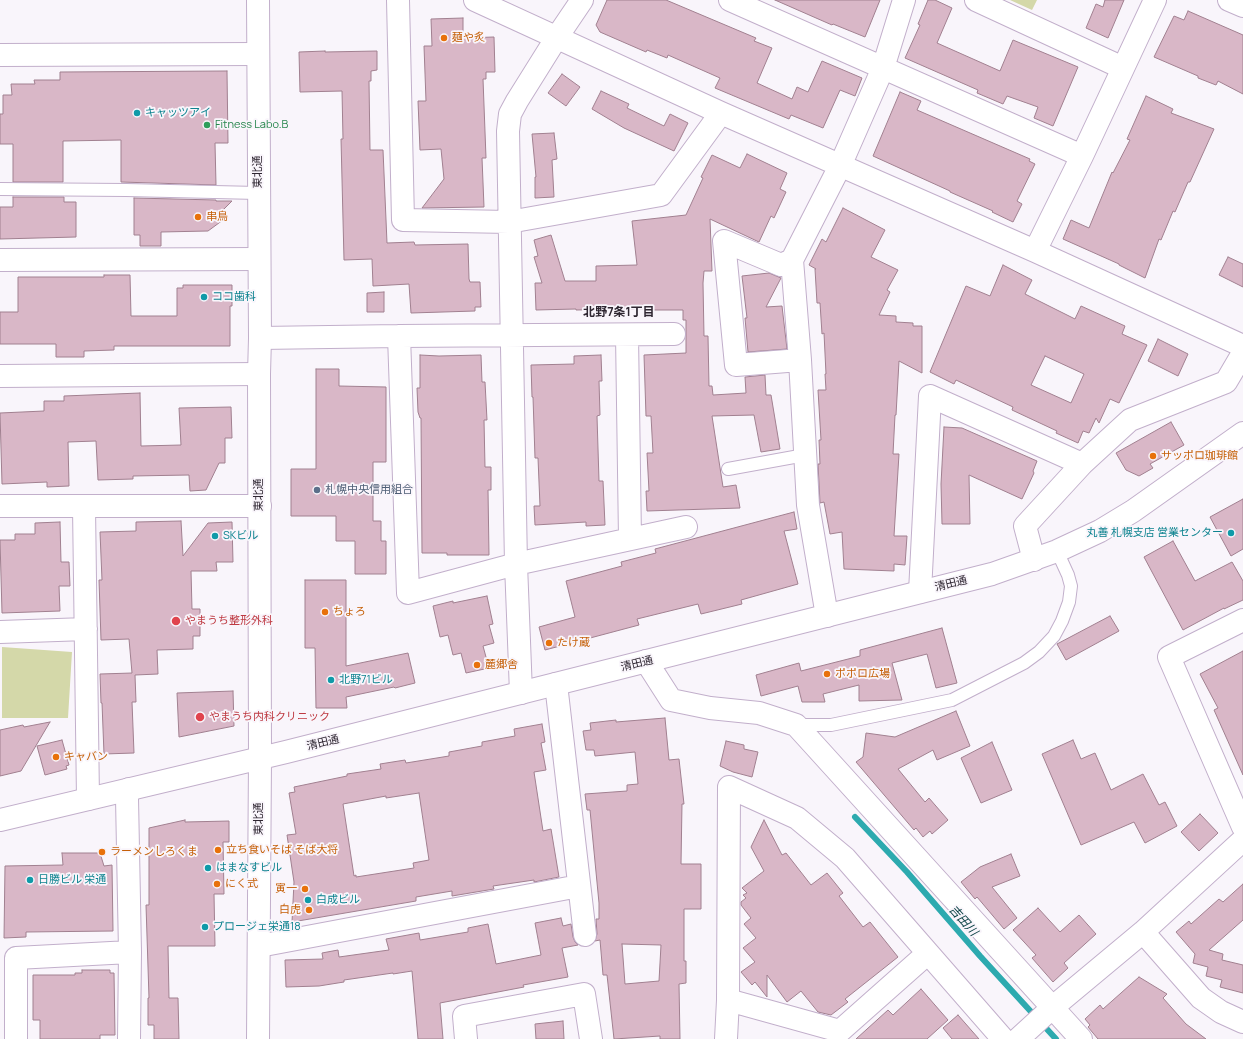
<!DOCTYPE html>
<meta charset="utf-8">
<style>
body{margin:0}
canvas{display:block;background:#f9f5fb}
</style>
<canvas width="1243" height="1039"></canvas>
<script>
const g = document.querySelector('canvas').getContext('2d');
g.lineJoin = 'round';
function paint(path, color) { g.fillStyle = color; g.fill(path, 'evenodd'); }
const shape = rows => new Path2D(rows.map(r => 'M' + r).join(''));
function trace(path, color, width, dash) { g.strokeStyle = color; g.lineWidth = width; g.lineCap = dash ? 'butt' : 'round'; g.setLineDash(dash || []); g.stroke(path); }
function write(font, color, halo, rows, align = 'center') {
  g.font = font + ' Manrope,"Noto Sans JP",sans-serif'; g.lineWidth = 3.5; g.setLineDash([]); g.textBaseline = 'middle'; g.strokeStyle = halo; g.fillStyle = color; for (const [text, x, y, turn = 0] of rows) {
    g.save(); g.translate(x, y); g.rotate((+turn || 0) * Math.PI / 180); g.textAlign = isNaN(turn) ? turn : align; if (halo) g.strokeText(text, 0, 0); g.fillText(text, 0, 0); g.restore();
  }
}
const green = shape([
 [1010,0,1037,0,1032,10],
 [2,647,72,652,68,718,2,718]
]);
const stream = shape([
 [855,817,907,872,980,956,1056,1039]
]);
const building = shape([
 [607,0,666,0,756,38,754,41,772,48,757,83,792,99,797,87,808,92,822,61,862,78,855,96,840,90,823,128,791,115,789,119,715,88,720,78,668,55,667,58,647,50,646,52,600,32,596,25,607,0],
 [775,0,880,0,865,37,833,24,832,25,775,0],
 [928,0,935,0,952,8,937,43,1000,71,1013,40,1078,67,1053,126,1034,118,1038,107,1007,96,1003,104,977,93,978,90,905,58,920,25,918,24,928,0],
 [1105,0,1124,0,1108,38,1086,28,1096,4,1103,7,1105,0],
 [1188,11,1243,35,1243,94,1218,81,1216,85,1198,78,1198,76,1154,57,1174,16,1184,20,1188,11],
 [463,18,463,38,494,37,495,72,486,72,486,79,483,79,486,158,482,158,484,207,422,208,444,179,441,149,420,150,418,101,426,101,424,46,432,46,431,19,463,18],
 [325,51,325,52,377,51,377,70,371,71,371,81,369,81,370,150,383,150,387,243,414,242,415,245,468,244,469,279,470,282,480,282,481,307,475,307,475,311,411,313,409,284,373,286,372,259,344,260,341,139,343,139,342,91,300,92,299,52,325,51],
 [227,71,228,143,215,143,216,185,121,182,121,140,63,141,63,182,13,182,13,144,0,144,0,114,3,114,3,95,12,95,11,84,35,84,34,80,60,80,60,72,227,71],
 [562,74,580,87,566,106,548,93,562,74],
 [601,91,629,104,627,108,664,126,670,114,688,123,674,151,624,128,592,109,601,91],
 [900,92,921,101,917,110,1030,159,1029,161,1035,164,1017,201,1022,204,1013,222,992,212,993,211,950,192,950,191,873,156,900,92],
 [1146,96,1173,109,1171,113,1214,129,1190,182,1188,182,1175,212,1173,211,1161,240,1159,239,1145,278,1119,265,1119,264,1063,239,1071,220,1089,228,1112,172,1113,173,1130,140,1127,139,1146,96],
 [554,133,557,159,552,160,554,197,535,198,535,177,536,177,532,134,554,133],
 [747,154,787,173,780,189,786,192,774,218,771,216,759,242,710,219,712,271,704,271,703,283,704,336,708,336,709,386,712,386,713,395,746,393,745,377,765,375,766,395,771,395,780,449,761,452,754,415,712,416,723,487,736,485,740,508,647,511,646,491,649,491,647,453,653,453,651,416,646,416,644,355,686,353,686,320,683,320,683,310,644,310,644,309,576,310,576,309,536,310,535,283,542,283,534,257,538,256,534,240,551,235,565,281,596,281,596,266,637,265,632,221,686,215,703,178,701,177,712,155,740,168,747,154],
 [13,197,64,197,64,202,76,202,76,237,0,239,0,207,13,207,13,197],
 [134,198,216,200,216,201,232,201,219,214,223,220,208,231,161,232,161,246,140,246,140,235,134,235,134,198],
 [843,208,885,230,871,257,898,270,887,290,890,292,879,315,896,316,896,322,913,323,913,326,922,326,922,373,899,361,896,415,895,415,893,454,899,454,894,536,907,536,905,565,894,564,894,571,844,569,842,532,830,534,824,502,820,503,818,464,820,464,819,440,821,440,818,390,826,390,825,374,826,374,824,333,822,334,820,303,817,303,815,269,816,269,809,265,822,239,826,242,843,208],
 [1228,257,1243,264,1243,287,1219,275,1228,257],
 [1003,265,1032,280,1025,294,1075,319,1081,306,1125,326,1122,334,1147,345,1119,403,1110,399,1099,423,1096,418,1089,433,1083,431,1078,443,1056,433,1057,431,1012,410,1013,407,956,380,954,384,930,372,966,286,990,296,1003,265],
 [1045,356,1084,374,1071,403,1031,385,1045,356],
 [769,273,781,278,766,307,782,306,787,349,748,352,745,318,747,318,742,276,769,273],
 [104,275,130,275,131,316,177,316,177,288,183,288,183,285,232,285,232,306,230,306,230,346,114,346,114,350,84,351,84,357,56,357,56,344,0,344,0,312,18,312,18,277,104,277,104,275],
 [384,292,384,312,367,312,367,293,384,292],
 [1158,339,1188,354,1178,376,1148,361,1158,339],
 [420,355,439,356,481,355,482,382,485,382,487,420,484,420,485,467,491,467,491,490,488,490,489,555,447,555,447,553,422,553,421,418,420,418,418,412,417,388,420,388,420,355],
 [601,355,602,381,599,381,600,415,597,416,599,481,603,481,605,525,586,526,586,522,535,525,534,506,540,506,538,458,535,458,533,397,532,397,531,365,574,364,574,356,601,355],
 [316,369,339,369,339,386,386,387,386,462,373,462,373,521,381,521,381,541,386,541,386,574,355,574,355,541,336,541,336,516,291,516,291,469,316,469,316,369],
 [140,393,141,446,181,445,179,408,231,407,232,438,225,438,225,463,219,463,206,490,190,491,189,475,133,476,133,479,98,480,96,441,68,442,69,486,47,487,47,482,2,484,0,413,44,411,44,401,64,401,64,396,140,393],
 [1171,422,1184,445,1150,464,1153,468,1139,476,1126,470,1116,453,1171,422],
 [944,427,962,428,1037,461,1033,471,1034,473,1022,499,969,475,970,524,942,524,941,484,944,427],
 [1243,499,1243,549,1231,556,1210,517,1243,499],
 [794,512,797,529,784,531,798,584,741,600,742,604,701,614,698,604,637,619,639,625,545,650,539,627,575,617,566,581,622,566,621,562,656,553,655,549,794,512],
 [181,521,183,556,208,523,232,522,233,562,216,562,217,571,191,571,192,609,200,609,200,636,193,636,193,649,157,650,158,674,135,675,136,702,132,702,134,753,104,754,102,703,101,703,100,674,132,673,129,639,101,640,99,580,102,580,100,532,136,531,136,522,181,521],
 [60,522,61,562,69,562,70,586,59,586,60,611,2,613,0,540,15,540,15,534,35,534,35,523,60,522],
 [1173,541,1195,581,1232,562,1243,581,1243,600,1224,609,1224,608,1183,630,1144,557,1173,541],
 [305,580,346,580,346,666,408,653,415,683,395,688,394,687,346,697,347,708,316,708,315,648,305,648,305,580],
 [487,596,493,624,489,625,494,643,483,646,489,668,466,673,461,653,453,655,448,635,440,637,433,606,453,601,453,603,487,596],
 [1110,616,1119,631,1066,660,1057,644,1110,616],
 [942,628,957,683,936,688,927,654,892,663,902,700,859,701,859,685,823,694,825,702,802,702,798,686,761,696,756,675,799,663,801,671,860,656,860,650,942,628],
 [1243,651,1243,775,1214,710,1218,708,1200,674,1243,651],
 [233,691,234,726,179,737,177,693,233,691],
 [956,711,970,746,937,760,933,750,898,769,925,802,929,798,948,820,932,834,930,831,923,837,916,828,914,830,856,762,863,757,866,733,895,737,956,711],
 [665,718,669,760,679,759,684,804,682,804,681,864,701,864,701,909,684,909,684,961,686,961,686,983,679,984,680,1039,660,1039,660,1036,614,1039,607,975,603,975,600,940,595,941,597,934,596,919,599,919,599,903,590,810,587,810,585,794,627,791,627,785,638,784,635,752,595,756,594,750,586,750,583,731,591,730,590,723,616,720,616,722,665,718],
 [622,944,661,945,659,981,625,984,622,944],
 [50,722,21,771,0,776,0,730,23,725,24,727,50,722],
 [542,724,545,742,541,743,546,770,534,772,543,831,551,829,559,877,534,882,534,880,493,886,494,889,452,896,452,891,416,897,416,901,292,922,294,882,287,835,296,834,289,793,295,792,294,787,347,776,347,774,381,769,380,764,405,760,406,763,449,756,449,752,482,746,482,742,515,736,514,729,542,724],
 [419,793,429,860,413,863,414,868,356,877,356,875,354,876,343,804,386,796,386,798,419,793],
 [62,740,69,765,66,766,67,769,45,775,37,746,62,740],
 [1073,740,1081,759,1095,753,1111,790,1143,774,1159,805,1165,802,1177,826,1145,843,1134,822,1081,845,1042,754,1073,740],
 [726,741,744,745,744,749,758,752,752,777,733,772,720,766,726,741],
 [992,742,1012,790,981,803,961,758,992,742],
 [1200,814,1218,833,1199,851,1181,832,1200,814],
 [185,820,185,822,229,821,229,842,223,842,224,894,214,894,215,946,168,946,169,998,178,998,179,1039,154,1039,154,1025,148,1025,148,998,149,998,146,905,149,905,149,828,185,820],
 [764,820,782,855,786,853,811,885,827,873,843,893,839,896,863,927,870,922,898,957,845,999,848,1002,831,1015,818,1012,801,991,787,1002,767,975,767,997,755,982,752,985,741,972,755,962,743,948,756,938,744,924,751,918,741,905,741,902,746,898,743,895,747,893,742,888,764,871,751,847,764,820],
 [62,853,100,853,104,866,112,865,113,931,26,932,26,937,4,938,5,866,63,865,62,853],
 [1011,854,1020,876,992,887,1017,918,1004,929,977,897,975,899,961,882,980,867,1011,854],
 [1243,884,1243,920,1209,950,1223,954,1222,960,1243,965,1243,993,1220,987,1222,980,1206,976,1208,967,1193,963,1195,954,1176,932,1189,921,1191,924,1219,899,1223,902,1243,884],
 [1038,908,1060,932,1079,915,1096,934,1064,963,1068,968,1053,982,1032,958,1036,955,1013,930,1038,908],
 [561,918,563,926,571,924,573,937,575,942,578,945,562,948,568,977,523,985,524,987,440,1003,443,1039,418,1039,412,971,393,974,393,973,344,980,344,982,319,986,286,987,285,960,323,959,322,953,338,950,339,957,389,950,386,939,419,933,420,940,468,932,468,928,488,924,496,964,541,955,535,923,561,918],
 [82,970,110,970,110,973,114,973,115,1035,100,1035,100,1039,40,1039,40,1020,33,1020,33,975,75,975,75,973,82,973,82,970],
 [1139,977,1167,994,1163,998,1186,1024,1206,1039,1098,1039,1088,1027,1090,1025,1085,1019,1100,1005,1103,1009,1139,977],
 [921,989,948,1020,927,1039,856,1039,888,1010,893,1015,921,989],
 [958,1015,979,1039,952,1039,943,1028,958,1015],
 [563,1021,564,1039,536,1039,535,1024,563,1021]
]);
const service = shape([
 [0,189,126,190,258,193],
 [728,469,805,455],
 [796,725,831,725,952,700,1024,663,1039,652,1054,636,1062,621,1069,602,1071,586,1068,575,1057,551]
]);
const minor = shape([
 [398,0,403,220,509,222,661,195,721,113],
 [475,0,721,113,1035,251,1243,346],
 [730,0,1082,156],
 [976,0,1123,68],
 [1229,0,1243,6],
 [0,55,257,54],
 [1035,251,1082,156,1155,0],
 [0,260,259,259],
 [792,260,781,265,724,241,736,365,800,360],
 [627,335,630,539],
 [399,336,408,593,516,564,686,527],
 [260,338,399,336,674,334],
 [0,376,259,374],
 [0,506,260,506],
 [84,507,88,799],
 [1034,560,1025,526,1082,464,1130,420,1226,382,1243,353],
 [920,592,930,396,1082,464],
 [827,616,808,505,800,360,792,260,840,166,883,68,904,0],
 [1243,620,1169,657,1243,827],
 [0,632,86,629],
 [646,661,671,700,710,708,759,713,796,725,1081,1039],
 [556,684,585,935],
 [521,693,516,564,508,131,510,114,517,101,557,37,582,0],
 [1143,932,1201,998,1221,1012,1243,1022],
 [259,946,579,886],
 [728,1000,840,1031,928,953],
 [16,1039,16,958,130,952],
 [129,1039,130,952,127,798,129,789],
 [466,1039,464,1016,584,994,591,1039],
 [726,1039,728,1000,729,787,797,818,845,858,1003,1039],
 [1018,1039,1053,1007,1143,932,1243,840]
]);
const tertiary = shape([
 [258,0,260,338,259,374,260,759,258,1039],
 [0,820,286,752,992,574,1057,551,1100,531,1133,511,1243,433]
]);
const markers = [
 [444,38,4,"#e8710a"],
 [137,113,4,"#0f9aa8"],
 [207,125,4,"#2e9e5b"],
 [198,217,4,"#e8710a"],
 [204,297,4,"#0f9aa8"],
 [1153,456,4,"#e8710a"],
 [317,490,4,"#5c6f8a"],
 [1231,533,4,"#0f9aa8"],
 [215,536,4,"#0f9aa8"],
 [325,612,4,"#e8710a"],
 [176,621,5,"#e0444e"],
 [549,643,4,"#e8710a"],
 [477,665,4,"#e8710a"],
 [827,674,4,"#e8710a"],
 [331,680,4,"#0f9aa8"],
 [200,717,5,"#e0444e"],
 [56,757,4,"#e8710a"],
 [218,850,4,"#e8710a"],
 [102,852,4,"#e8710a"],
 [208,868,4,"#0f9aa8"],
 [30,880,4,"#0f9aa8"],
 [217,884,4,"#e8710a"],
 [305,889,4,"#e8710a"],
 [308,900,4,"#0f9aa8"],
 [309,910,4,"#e8710a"],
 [205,927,4,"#0f9aa8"]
];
const foodNames = [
 ["麺や炙",452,38],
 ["串鳥",206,217],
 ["サッポロ珈琲館",1161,456],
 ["ちょろ",333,612],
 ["たけ蔵",557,643],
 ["麓郷舎",485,665],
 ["ポポロ広場",835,674],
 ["キャバン",64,757],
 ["立ち食いそば そば大将",226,850],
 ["ラーメンしろくま",110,852],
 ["にく式",225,884],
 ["寅一",297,889,"right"],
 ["白虎",301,910,"right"]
];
const cultureNames = [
 ["キャッツアイ",145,113],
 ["ココ歯科",212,297],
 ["丸善 札幌支店 営業センター",1223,533,"right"],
 ["SKビル",223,536],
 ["北野71ビル",339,680],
 ["はまなすビル",216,868],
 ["日勝ビル 栄通",38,880],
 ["白成ビル",316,900],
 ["プロージェ栄通18",213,927]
];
const leisureNames = [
 ["Fitness Labo.B",215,125]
];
const streetNames = [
 ["東北通",258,172,-90],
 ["東北通",259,495,-90],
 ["清田通",951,584,-14],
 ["清田通",637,664,-14],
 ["清田通",323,743,-14],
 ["東北通",259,819,-90]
];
const serviceNames = [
 ["札幌中央信用組合",325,490]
];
const healthNames = [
 ["やまうち整形外科",185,621],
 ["やまうち内科クリニック",209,717]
];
const neighbourhoodNames = [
 ["北野7条1丁目",619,313]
];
const waterNames = [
 ["吉田川",963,921,48]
];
paint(green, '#d4d8a9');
trace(stream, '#2daaaf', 6);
paint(building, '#d9b7c7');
trace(building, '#a18090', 1);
trace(service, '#c2afcb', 14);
trace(minor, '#c2afcb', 24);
trace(tertiary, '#c2afcb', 24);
trace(service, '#fff', 12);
trace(minor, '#fff', 22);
trace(tertiary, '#fff', 22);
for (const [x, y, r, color] of markers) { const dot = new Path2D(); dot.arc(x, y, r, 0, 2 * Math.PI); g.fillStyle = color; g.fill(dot); trace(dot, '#f9f5fb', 1.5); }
write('11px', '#c56008', '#f9f5fb', foodNames, 'left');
write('11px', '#0d838f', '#f9f5fb', cultureNames, 'left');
write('11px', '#27864d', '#f9f5fb', leisureNames, 'left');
write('11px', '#2e2631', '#f9f5fb', streetNames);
write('11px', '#4e5e75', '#f9f5fb', serviceNames, 'left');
write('11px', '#be3a42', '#f9f5fb', healthNames, 'left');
write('bold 12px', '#2e2631', '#f9f5fb', neighbourhoodNames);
write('italic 12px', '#043d3f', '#f9f5fb', waterNames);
</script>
